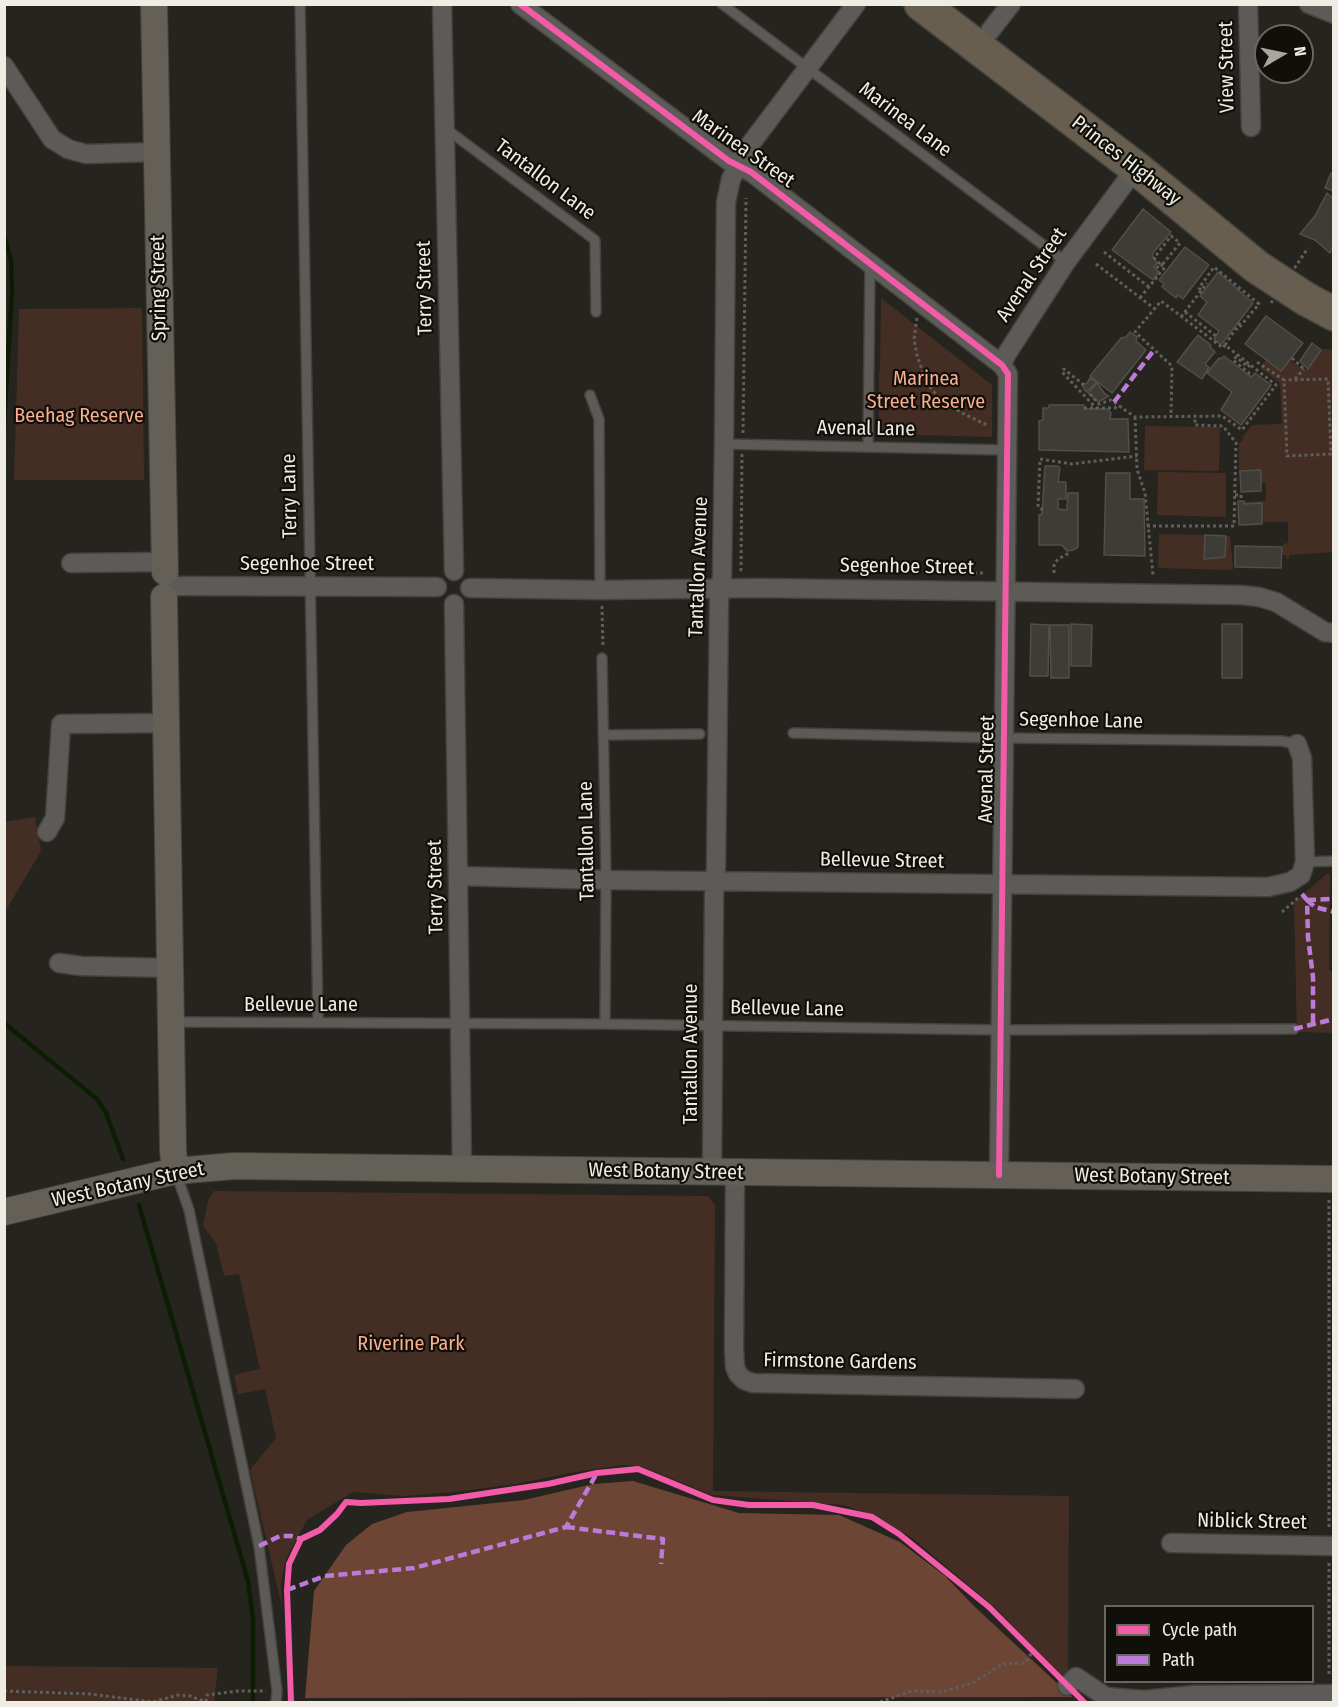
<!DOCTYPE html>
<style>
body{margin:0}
#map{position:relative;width:1338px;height:1707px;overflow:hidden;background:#26241e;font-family:"Fira Sans Condensed",sans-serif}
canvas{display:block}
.frame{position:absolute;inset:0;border:6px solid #efece4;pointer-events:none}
.legend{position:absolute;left:1104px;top:1605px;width:210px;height:78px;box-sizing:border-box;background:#110f0a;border:2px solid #6a6761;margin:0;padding:8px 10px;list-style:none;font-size:18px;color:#efece4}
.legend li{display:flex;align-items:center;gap:12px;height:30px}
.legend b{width:30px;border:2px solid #6a6761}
.north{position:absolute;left:1254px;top:24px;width:60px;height:60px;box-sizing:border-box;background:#110f0a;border:2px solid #6a6761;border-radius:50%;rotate:81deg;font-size:16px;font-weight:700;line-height:24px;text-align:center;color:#efece4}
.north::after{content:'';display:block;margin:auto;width:21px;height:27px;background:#a9a69f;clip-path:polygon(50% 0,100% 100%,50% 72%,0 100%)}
</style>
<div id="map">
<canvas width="1338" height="1707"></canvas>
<div class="frame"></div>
<ul class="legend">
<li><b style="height:8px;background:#f35aa7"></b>Cycle path</li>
<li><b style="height:8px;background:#bd7bd9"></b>Path</li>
</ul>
<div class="north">N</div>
</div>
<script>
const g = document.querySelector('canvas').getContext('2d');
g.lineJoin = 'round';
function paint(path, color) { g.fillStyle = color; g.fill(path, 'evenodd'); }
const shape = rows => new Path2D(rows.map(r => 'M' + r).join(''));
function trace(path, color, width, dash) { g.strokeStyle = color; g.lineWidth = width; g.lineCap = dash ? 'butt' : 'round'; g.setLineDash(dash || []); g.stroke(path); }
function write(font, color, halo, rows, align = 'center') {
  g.font = font + ' "Fira Sans Condensed",sans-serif'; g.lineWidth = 4.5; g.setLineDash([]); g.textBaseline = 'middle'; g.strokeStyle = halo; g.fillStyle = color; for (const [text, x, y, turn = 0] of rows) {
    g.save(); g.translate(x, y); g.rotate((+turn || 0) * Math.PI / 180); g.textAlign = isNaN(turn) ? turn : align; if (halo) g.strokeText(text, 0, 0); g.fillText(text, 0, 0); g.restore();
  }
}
const green = shape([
 [881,298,992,385,992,437,879,434,879,371,880,370],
 [142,308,144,480,14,480,19,309],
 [1322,349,1333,349,1333,552,1289,555,1289,559,1286,559,1286,555,1282,555,1283,544,1288,543,1288,522,1262,522,1262,503,1244,504,1244,502,1266,501,1266,483,1261,483,1260,470,1241,471,1239,473,1239,443,1244,439,1242,438,1252,425,1282,424,1280,383,1260,368,1266,360,1281,371,1290,360,1305,371],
 [1145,426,1220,427,1219,471,1144,470],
 [1158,472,1226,473,1226,517,1157,515],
 [1159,534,1205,535,1204,559,1225,557,1226,536,1230,536,1233,570,1158,568],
 [35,817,41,851,5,912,5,822],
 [1328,873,1330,874,1329,971,1333,971,1333,1033,1297,1032,1294,902],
 [214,1191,708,1196,715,1205,713,1491,1069,1496,1068,1672,1060,1676,997,1609,912,1538,879,1518,844,1505,712,1495,641,1466,622,1465,564,1474,516,1484,454,1492,403,1496,353,1492,307,1520,286,1559,281,1582,282,1607,250,1470,276,1438,265,1389,238,1394,234,1375,260,1369,239,1274,224,1276,216,1243,203,1226,208,1200],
 [5,1666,218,1668,214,1702,5,1702]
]);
const forest = shape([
 [633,1481,739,1513,839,1515,900,1542,945,1576,975,1607,1072,1697,305,1698,314,1591,346,1545,372,1524,407,1512,524,1500,593,1484]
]);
const stream = shape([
 [4,236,11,260,12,291,4,426],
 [4,1023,97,1099,106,1113,123,1159],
 [139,1205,248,1581,253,1619,253,1702]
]);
const building = shape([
 [1331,173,1334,174,1334,191,1325,188,1331,173],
 [1327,193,1334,199,1334,243,1330,253,1315,240,1300,234,1315,216,1327,193],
 [1143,209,1171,232,1152,254,1157,263,1154,267,1159,272,1153,280,1112,250,1143,209],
 [1185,247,1209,265,1183,299,1178,295,1176,298,1162,287,1164,284,1159,280,1185,247],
 [1218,272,1253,303,1221,345,1214,339,1219,331,1198,315,1207,302,1200,296,1218,272],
 [1266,316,1303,343,1281,371,1245,344,1266,316],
 [1130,332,1137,337,1136,341,1146,350,1112,393,1090,376,1121,338,1126,337,1130,332],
 [1198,335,1211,345,1210,347,1215,352,1205,364,1209,367,1202,379,1177,362,1198,335],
 [1312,343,1321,350,1308,369,1300,361,1312,343],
 [1224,356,1251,377,1255,373,1271,385,1241,425,1221,410,1232,392,1207,373,1219,358,1221,359,1224,356],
 [1090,378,1097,382,1086,392,1082,385,1087,383,1090,378],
 [1097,383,1105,394,1109,396,1098,402,1088,393,1097,383],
 [1049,405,1084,405,1084,409,1107,409,1111,413,1110,419,1128,419,1129,452,1039,450,1039,421,1043,420,1043,408,1049,408,1049,405],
 [1045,466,1058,466,1060,468,1058,482,1066,482,1066,499,1058,499,1058,509,1067,510,1068,493,1078,493,1078,547,1073,550,1067,551,1062,545,1039,545,1039,515,1042,514,1045,466],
 [1261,470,1261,491,1241,492,1240,471,1261,470],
 [1106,473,1130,473,1130,499,1144,499,1145,556,1104,555,1106,473],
 [1238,501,1244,501,1244,504,1262,503,1262,524,1239,525,1238,501],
 [1205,535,1226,536,1225,557,1204,559,1205,535],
 [1235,546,1282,547,1281,568,1235,567,1235,546],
 [1031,624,1049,625,1048,676,1030,676,1031,624],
 [1071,624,1092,625,1091,666,1071,666,1071,624],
 [1222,624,1242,624,1242,678,1222,678,1222,624],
 [1050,625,1069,625,1069,678,1051,678,1050,625]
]);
const path = shape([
 [1104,252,1149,287],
 [1096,264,1155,309],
 [1160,264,1154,258,1171,236,1180,243,1162,265],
 [1201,290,1199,288,1214,267,1259,304,1237,330],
 [1140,298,1165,267,1160,264,1156,269],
 [1185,312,1216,336],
 [1181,317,1207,283],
 [917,318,914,339,917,355,926,382,939,398,962,413,987,425],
 [1225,345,1241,321],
 [1292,358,1304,369,1305,368],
 [1257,362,1284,380,1287,456,1331,454,1328,379,1284,380],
 [1248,374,1249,373,1233,360,1236,357,1248,367,1250,365],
 [1295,379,1304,369],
 [1084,385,1064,369,1062,372,1096,408],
 [1090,394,1099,404,1111,400,1135,417,1222,416,1242,430,1276,385,1225,345,1223,348,1161,301,1135,332,1172,366,1171,417],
 [1084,408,1115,408,1118,405],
 [1135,417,1137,469,1145,493,1153,575],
 [743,433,746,198],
 [742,454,741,570,745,570],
 [1235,495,1241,495,1241,501],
 [1043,510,1038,507,1040,459,1072,464,1137,456],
 [1147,526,1234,526,1236,443,1223,426,1195,425,1195,417],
 [962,573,986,573],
 [1054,573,1054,564,1058,559,1069,553,1069,551],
 [602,606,603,647],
 [1282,912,1298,898],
 [1329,1200,1329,1529],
 [1329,1563,1329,1675],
 [4,1691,90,1694,153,1702,178,1695,190,1696,206,1702],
 [206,1702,207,1695,238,1691,266,1691],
 [880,1702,912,1691,941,1692,973,1683,1002,1664,1025,1663,1033,1651]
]);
const lane = shape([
 [300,4,318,1022],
 [722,4,1066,262],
 [445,128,595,240,596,312],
 [590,395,599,419,600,590],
 [724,444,1006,450],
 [868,447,870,265],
 [602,658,606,880,605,1024],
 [793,733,1004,738,1282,741,1297,744],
 [603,735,700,734],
 [1305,862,1334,861],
 [171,1022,605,1024,1001,1030,1294,1029],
 [176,1173,189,1210,259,1546,277,1691,276,1702]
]);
const street = shape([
 [442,4,454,571],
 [520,4,729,161,751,172,1002,365,1008,374,999,1175],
 [1248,4,1251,127],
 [1309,4,1334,14],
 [990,31,1011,4],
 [4,66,52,139,68,149,86,154,157,152],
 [1002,365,1006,355,1066,262,1136,168],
 [71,563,164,562],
 [177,586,437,587],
 [470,588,600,590,759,588,1241,595,1259,597,1276,602,1325,632,1334,633],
 [454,604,462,1169],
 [47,832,55,818,61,724,167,723],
 [459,876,606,880,1268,887,1290,882,1301,875,1305,862,1302,758,1297,744],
 [59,963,81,966,170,968],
 [712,1172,714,895,716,867,719,601,722,576,724,444,726,202,731,179,746,150,856,4],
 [735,1173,734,1350,735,1367,738,1374,744,1380,753,1383,1075,1389],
 [1171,1543,1334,1546],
 [1067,1686,1076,1677,1106,1697,1144,1700,1194,1695,1334,1694]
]);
const secondary = shape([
 [154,4,165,572],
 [164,597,173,1150,175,1171],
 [4,1212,175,1171,234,1166,1334,1179]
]);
const highway = shape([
 [921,4,1136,168,1257,267,1306,299,1334,314]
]);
const pathBridge = shape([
 [1271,303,1308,248]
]);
const quiet = shape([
 [1114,402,1154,350],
 [1302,894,1307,900,1308,937,1313,977,1313,1024],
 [1307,900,1315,907,1334,912],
 [1307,900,1332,899],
 [1294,1029,1334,1019],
 [566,1527,663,1539,661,1564],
 [259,1546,280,1536,291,1536,301,1539],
 [287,1590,325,1576,414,1568,566,1527,597,1473]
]);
const cycleway = shape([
 [520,4,729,161,751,172,1002,365,1008,374,999,1175],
 [291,1702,287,1590,289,1564,301,1539,320,1530,337,1514,346,1502,361,1503,449,1499,548,1484,597,1473,638,1469,713,1500,749,1505,813,1505,872,1517,899,1534,989,1607,1084,1702]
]);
const streetNames = [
 ["View Street",1227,67,-91],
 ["Marinea Lane",905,120,37],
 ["Marinea Street",743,149,35],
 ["Princes Highway",1126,161,38],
 ["Tantallon Lane",545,180,37],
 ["Avenal Street",1032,275,-56],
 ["Spring Street",159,288,-91],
 ["Terry Street",425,288,-91],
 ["Avenal Lane",866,429,1],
 ["Terry Lane",290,496,-91],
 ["Segenhoe Street",307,564],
 ["Tantallon Avenue",699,567,-88],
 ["Segenhoe Street",907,567,1],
 ["Segenhoe Lane",1081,721,1],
 ["Avenal Street",987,769,-89],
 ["Tantallon Lane",587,841,-91],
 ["Bellevue Street",882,861,1],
 ["Terry Street",436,887,-91],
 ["Bellevue Lane",301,1005],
 ["Bellevue Lane",787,1009,1],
 ["Tantallon Avenue",691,1054,-90],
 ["West Botany Street",666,1172,1],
 ["West Botany Street",1152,1177,1],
 ["West Botany Street",128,1185,-12],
 ["Firmstone Gardens",840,1362,1],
 ["Niblick Street",1252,1522,1]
];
const parkNames = [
 ["Marinea",926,379],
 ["Street Reserve",926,402],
 ["Beehag Reserve",79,416],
 ["Riverine Park",411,1344]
];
paint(green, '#442e23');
paint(forest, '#6d4534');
trace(stream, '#0d1d04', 4.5);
paint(building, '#3d3c37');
trace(building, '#504f4a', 1.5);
trace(lane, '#44423d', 12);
trace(street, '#44423d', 21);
trace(secondary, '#44423d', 28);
trace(highway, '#44423d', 36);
trace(path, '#605e5a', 3, [3, 3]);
trace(lane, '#5d5b57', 9);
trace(street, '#5d5b57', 18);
trace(secondary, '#646057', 26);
trace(highway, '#675e50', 33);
trace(pathBridge, '#605e5a', 3, [3, 3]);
trace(quiet, '#bd7bd9', 4.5, [9, 4.5]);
trace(cycleway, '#f35aa7', 6);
write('20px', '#efece4', '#110f0a', streetNames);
write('20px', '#faae8f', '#110f0a', parkNames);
</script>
